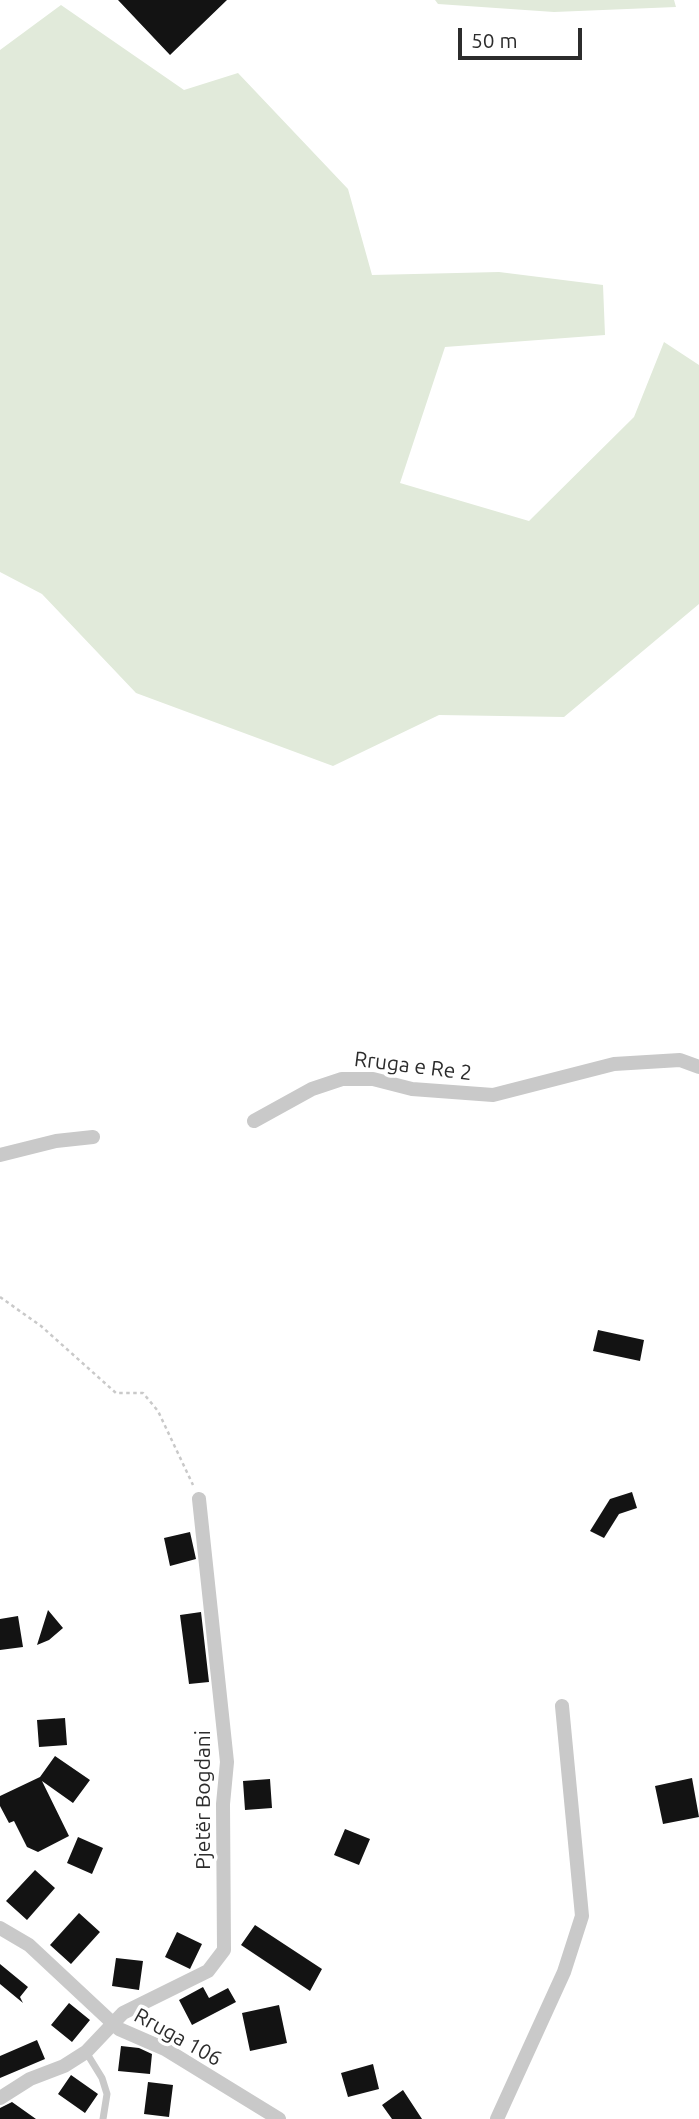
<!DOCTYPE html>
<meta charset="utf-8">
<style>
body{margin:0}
#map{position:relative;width:699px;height:2119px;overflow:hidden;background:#fff;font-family:Ubuntu,sans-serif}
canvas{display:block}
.scale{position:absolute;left:458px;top:28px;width:124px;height:32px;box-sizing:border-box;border:4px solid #2c2c2c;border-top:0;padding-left:9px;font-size:21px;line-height:24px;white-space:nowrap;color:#2c2c2c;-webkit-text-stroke:5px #fff;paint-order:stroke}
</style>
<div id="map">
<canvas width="699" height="2119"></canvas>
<div class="scale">50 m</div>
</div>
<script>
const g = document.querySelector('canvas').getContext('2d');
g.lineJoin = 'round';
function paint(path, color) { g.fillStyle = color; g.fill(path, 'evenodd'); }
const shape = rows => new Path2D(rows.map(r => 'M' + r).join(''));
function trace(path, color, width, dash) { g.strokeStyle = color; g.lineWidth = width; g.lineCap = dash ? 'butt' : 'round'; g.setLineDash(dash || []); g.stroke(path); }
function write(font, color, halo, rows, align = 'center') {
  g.font = font + ' Ubuntu,sans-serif'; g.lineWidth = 7; g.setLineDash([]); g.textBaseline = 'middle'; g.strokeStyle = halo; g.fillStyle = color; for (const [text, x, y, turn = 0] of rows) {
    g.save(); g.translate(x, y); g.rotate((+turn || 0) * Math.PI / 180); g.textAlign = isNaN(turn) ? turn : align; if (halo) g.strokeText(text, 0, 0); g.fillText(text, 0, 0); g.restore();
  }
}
const green = shape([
 [435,0,674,0,676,7,554,12,438,4],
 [61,5,184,90,238,73,348,189,372,275,499,272,603,285,605,335,445,347,400,483,529,521,634,417,664,342,699,365,699,604,564,717,439,715,333,766,136,693,42,594,0,572,0,50]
]);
const building = shape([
 [118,0,227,0,170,55],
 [598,1330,644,1340,640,1361,593,1351],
 [632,1492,637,1508,619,1514,604,1538,590,1531,610,1499],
 [190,1532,196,1559,170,1566,164,1538],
 [48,1610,63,1628,49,1640,37,1645],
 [201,1612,209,1682,189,1684,180,1615],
 [18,1616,23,1647,0,1650,0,1619],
 [65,1718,67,1745,39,1747,37,1720],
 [55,1756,90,1780,73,1803,42,1781,69,1836,38,1852,27,1847,14,1821,9,1823,0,1806,0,1796,40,1777],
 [692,1778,699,1817,663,1824,655,1786],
 [270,1779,272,1808,245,1810,243,1781],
 [345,1829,370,1839,359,1865,334,1855],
 [78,1837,103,1848,92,1874,67,1863],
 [35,1870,55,1888,27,1920,6,1901],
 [79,1913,100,1932,71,1964,50,1945],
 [255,1925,322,1969,310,1991,241,1945],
 [177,1932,202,1944,190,1969,165,1957],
 [116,1958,143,1961,139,1990,112,1986],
 [0,1964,28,1987,20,1997,23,2003,0,1984],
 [203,1987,209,1998,228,1988,236,2002,192,2025,179,2000],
 [69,2003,90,2020,72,2042,51,2025],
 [279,2005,287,2043,250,2051,242,2013],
 [37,2040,45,2059,0,2078,0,2056],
 [121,2046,139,2048,152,2054,150,2074,118,2071],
 [373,2064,379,2089,348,2097,341,2073],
 [71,2075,98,2094,85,2113,58,2094],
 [148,2082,173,2085,169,2117,144,2114],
 [403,2090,422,2119,392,2119,382,2105],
 [12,2102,36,2119,0,2119,0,2108]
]);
const path = shape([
 [0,1297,41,1326,116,1393,143,1393,158,1411,193,1485]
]);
const lane = shape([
 [86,2052,102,2078,107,2094,103,2119]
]);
const street = shape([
 [254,1121,312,1089,342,1079,373,1079,412,1089,493,1095,614,1064,680,1060,699,1067],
 [0,1155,56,1141,93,1137],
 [0,1928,29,1945,119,2029,165,2049,279,2119],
 [0,2098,30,2079,64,2066,86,2052,123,2013,208,1971,224,1950,223,1804,227,1762,199,1499],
 [497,2119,564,1972,582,1916,562,1706]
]);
const streetNames = [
 ["Rruga e Re 2",413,1066,7],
 ["Pjetër Bogdani",203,1800,-90],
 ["Rruga 106",178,2037,29]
];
paint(green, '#e1eada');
paint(building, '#131313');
trace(path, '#c9c9c9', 2.5, [3.5, 3.5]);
trace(lane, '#c9c9c9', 7);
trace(street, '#c9c9c9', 14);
write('21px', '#2c2c2c', '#fff', streetNames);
</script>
